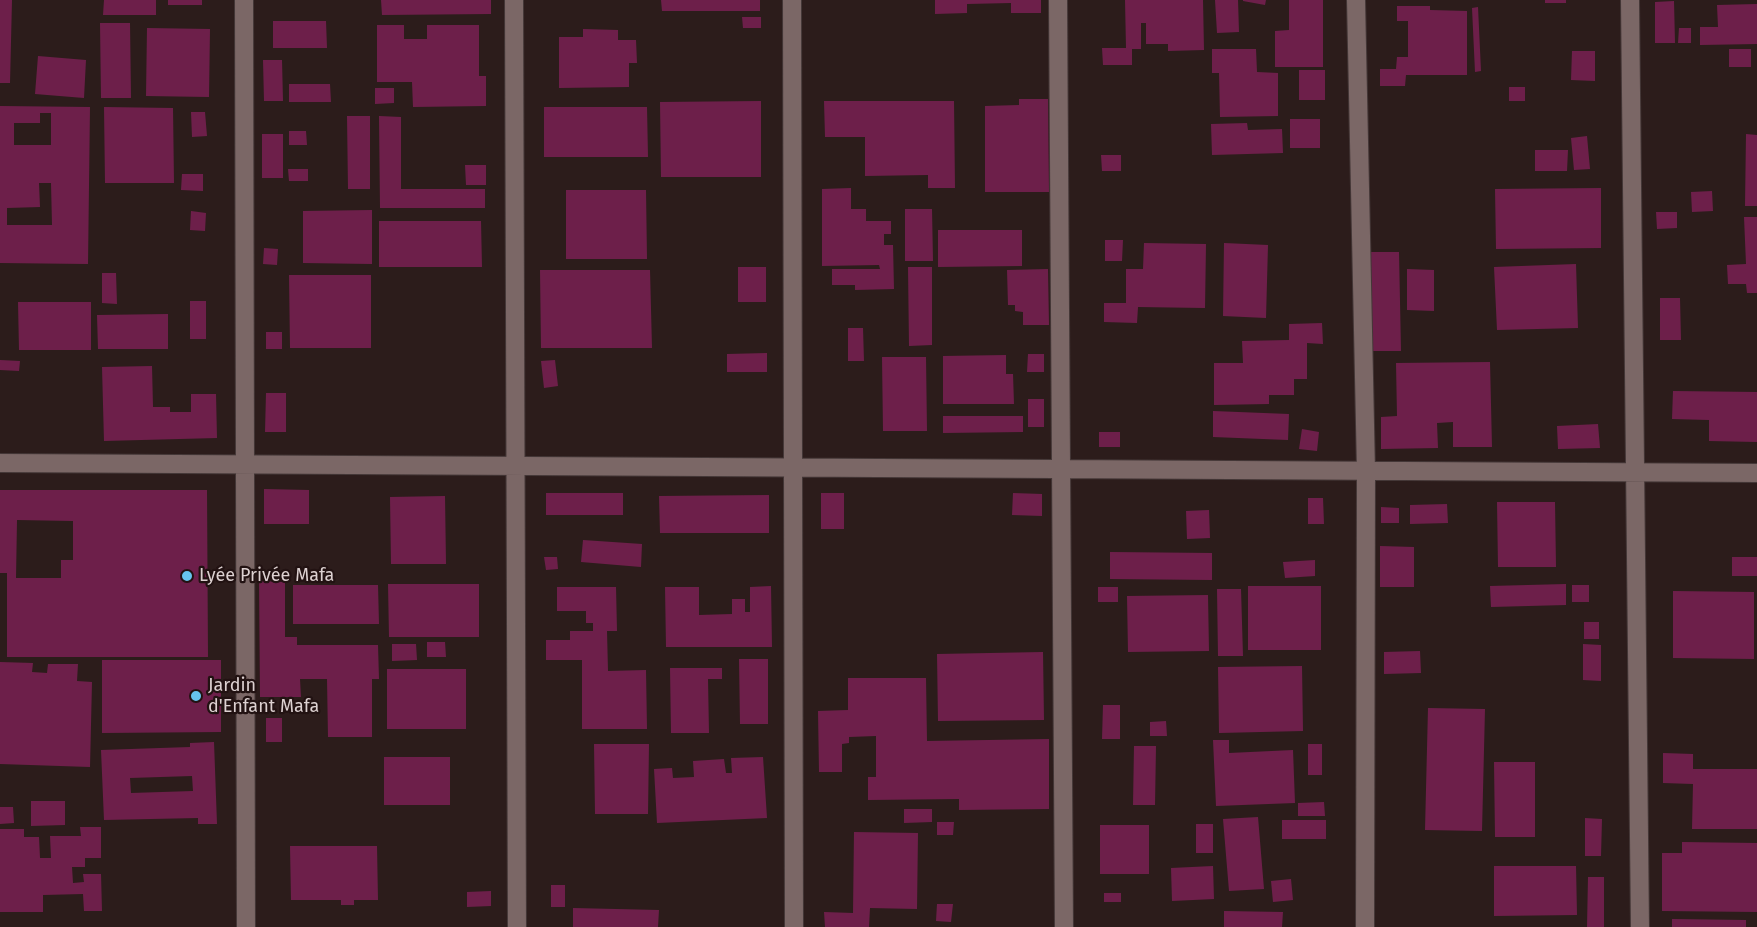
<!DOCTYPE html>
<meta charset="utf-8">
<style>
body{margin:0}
canvas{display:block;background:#2c1c1b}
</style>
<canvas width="1757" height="927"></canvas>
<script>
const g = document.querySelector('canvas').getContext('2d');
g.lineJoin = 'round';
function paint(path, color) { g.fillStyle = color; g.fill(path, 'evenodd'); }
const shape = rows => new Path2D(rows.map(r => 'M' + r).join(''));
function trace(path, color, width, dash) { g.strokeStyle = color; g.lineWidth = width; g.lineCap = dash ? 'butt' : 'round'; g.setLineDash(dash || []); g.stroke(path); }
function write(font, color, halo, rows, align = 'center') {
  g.font = font + ' "Fira Sans",sans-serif'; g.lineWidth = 4.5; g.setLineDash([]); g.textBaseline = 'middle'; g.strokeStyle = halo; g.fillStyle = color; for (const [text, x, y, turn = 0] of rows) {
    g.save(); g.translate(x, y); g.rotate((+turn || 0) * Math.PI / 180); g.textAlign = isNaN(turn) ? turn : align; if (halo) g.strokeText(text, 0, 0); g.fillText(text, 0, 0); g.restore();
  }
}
const building = shape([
 [0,0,12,0,10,83,0,83],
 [104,0,156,0,156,15,103,15],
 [168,0,202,0,202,5,168,5],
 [381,0,491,0,491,14,382,15],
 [661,0,760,0,760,11,662,11],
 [935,0,1041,0,1041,13,1011,13,1011,3,967,4,967,13,935,14],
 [1125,0,1203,0,1204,50,1168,51,1168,44,1146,44,1146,23,1141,23,1141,49,1132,49,1132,65,1103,65,1102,48,1126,48],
 [1215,0,1238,0,1239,32,1217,33],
 [1243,0,1266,0,1265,5,1243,1],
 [1289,0,1323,0,1323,67,1275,67,1275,31,1289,30],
 [1545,0,1566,0,1566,3,1545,3],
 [1674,1,1675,43,1655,43,1655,2],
 [1757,4,1757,44,1700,45,1700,27,1718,27,1717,5],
 [1397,6,1430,6,1430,10,1467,11,1467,75,1406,75,1405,86,1380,86,1380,69,1396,69,1397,57,1408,57,1408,21,1397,21],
 [1478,7,1481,71,1475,72,1472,8],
 [742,17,761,17,761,28,743,28],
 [273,21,326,21,327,48,273,48],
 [100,23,130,23,131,98,101,98],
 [377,25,404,25,404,39,427,39,427,25,479,25,479,76,486,76,486,106,413,107,412,82,377,82],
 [147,28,210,29,209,97,146,96],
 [1679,28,1691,28,1691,43,1678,43],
 [583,29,618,30,618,40,636,40,637,63,629,63,629,87,559,88,559,37,583,37],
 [1212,49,1256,49,1257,72,1278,73,1278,116,1220,117,1219,73,1212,73],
 [1729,49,1751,49,1751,67,1729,67],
 [1572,51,1595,51,1595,81,1571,80],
 [38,56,86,60,84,98,35,94],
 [263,60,282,60,283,101,264,101],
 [1299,70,1325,70,1325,100,1299,100],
 [289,84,330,84,331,102,289,102],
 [1509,87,1525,87,1525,101,1509,101],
 [375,88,394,88,394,103,375,104],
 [1019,99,1048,99,1049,192,985,192,985,106,1019,105],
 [761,101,761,177,661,177,660,102],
 [824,101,954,101,955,188,928,188,928,175,865,176,865,137,825,137],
 [0,106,90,107,88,264,0,263],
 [40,113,51,113,51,145,14,145,14,123,40,123],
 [39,183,51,183,52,225,7,225,7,208,40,207],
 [104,107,173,108,174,183,105,183],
 [544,107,647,107,648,157,544,157],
 [191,112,205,112,207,136,192,137],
 [347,116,370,116,370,189,348,189],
 [379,116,401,117,401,189,485,189,485,208,380,208],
 [1290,119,1320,119,1320,148,1290,148],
 [1247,123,1248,130,1282,129,1283,153,1212,155,1211,124],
 [289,131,306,131,307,145,289,145],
 [262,134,283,134,283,178,262,178],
 [1746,134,1757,135,1757,206,1745,206],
 [1587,136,1590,169,1574,170,1571,138],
 [1535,150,1568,150,1567,171,1535,171],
 [1101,155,1121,155,1121,171,1102,171],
 [465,165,486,165,486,185,466,185],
 [288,169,308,169,308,181,289,181],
 [182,174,203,174,203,191,181,190],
 [851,188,851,209,866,209,866,221,891,221,891,234,884,234,884,245,893,245,894,289,855,290,855,285,832,285,832,269,880,269,879,265,822,266,822,189],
 [1601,188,1601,248,1496,249,1495,189],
 [566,190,646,190,647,259,566,259],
 [1712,191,1713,211,1692,212,1691,192],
 [905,209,932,209,933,261,905,261],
 [372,210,372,264,303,263,303,211],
 [191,211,206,213,205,231,190,230],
 [1656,212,1677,212,1677,228,1657,229],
 [1744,217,1757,217,1757,293,1747,293,1746,284,1728,284,1727,265,1746,264],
 [379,221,481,221,482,267,379,267],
 [938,230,1022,230,1022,266,938,267],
 [1105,240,1123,240,1122,261,1105,261],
 [1144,243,1206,244,1205,308,1138,307,1137,323,1104,322,1104,303,1126,303,1126,269,1143,269],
 [1224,243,1268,245,1266,318,1223,316],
 [264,248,278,249,277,265,263,264],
 [1370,252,1399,252,1401,351,1371,351],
 [1576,264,1578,328,1497,330,1494,267],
 [738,267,766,267,766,302,738,302],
 [908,267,932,267,932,345,909,346],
 [1048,269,1049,325,1023,325,1023,312,1015,311,1015,305,1008,305,1007,270],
 [1407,269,1434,270,1434,311,1407,310],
 [540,270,650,270,652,348,541,348],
 [102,273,116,273,117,304,102,303],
 [289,275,371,275,371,348,290,348],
 [1660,298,1680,298,1681,340,1660,340],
 [190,301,206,301,206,339,190,339],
 [18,302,91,302,91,350,19,350],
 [168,314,168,349,98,349,97,315],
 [1322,323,1323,344,1307,343,1307,379,1294,379,1294,395,1269,395,1269,404,1214,405,1214,363,1243,363,1242,341,1289,340,1289,324],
 [848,328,863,328,864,361,848,361],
 [266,332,282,332,282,349,266,349],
 [767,353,767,372,727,372,727,354],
 [1028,354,1044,354,1044,372,1027,372],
 [1006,355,1006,374,1013,374,1014,404,943,404,943,356],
 [882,357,926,357,927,431,883,431],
 [0,360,20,361,19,371,0,370],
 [555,360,558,386,544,388,541,361],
 [1490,362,1492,447,1453,447,1453,422,1437,423,1438,448,1381,449,1381,417,1397,416,1396,363],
 [152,366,153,407,170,407,170,412,191,412,191,394,216,394,217,438,104,441,102,367],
 [1673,391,1757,392,1757,442,1709,441,1709,420,1672,419],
 [266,393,286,393,286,432,265,432],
 [1028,399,1044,399,1044,427,1028,427],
 [1213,411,1289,414,1288,440,1213,437],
 [943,416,1023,416,1023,432,943,433],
 [1598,424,1600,448,1558,449,1557,426],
 [1302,429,1319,432,1317,451,1299,449],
 [1099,432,1120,432,1120,447,1099,447],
 [264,489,309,490,309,524,264,524],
 [0,490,207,490,208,657,7,657,7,573,0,573],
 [17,520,73,521,73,560,61,560,61,578,16,578],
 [546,493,623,493,623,515,546,515],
 [821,493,844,493,844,529,821,529],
 [1013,493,1042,494,1042,516,1012,515],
 [769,495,769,533,660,533,659,496],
 [445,496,446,564,391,564,390,497],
 [1308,498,1323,498,1324,524,1308,524],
 [1497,502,1555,502,1556,567,1498,567],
 [1447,504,1448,523,1410,524,1410,505],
 [1381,507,1399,508,1399,523,1381,523],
 [1209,510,1210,538,1187,539,1186,511],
 [583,540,642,544,641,567,581,562],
 [1380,546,1414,547,1414,587,1380,587],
 [1110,552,1212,553,1212,580,1110,579],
 [544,557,557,557,558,569,546,570],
 [1732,557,1757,557,1757,576,1732,576],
 [1315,560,1315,576,1285,578,1283,562],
 [259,581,285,582,285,637,297,637,297,645,378,645,379,679,372,679,372,737,328,737,327,679,300,679,301,697,260,697],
 [388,584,479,584,479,637,389,637],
 [1566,584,1566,605,1491,607,1490,586],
 [293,585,378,585,379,624,293,624],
 [1572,585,1589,585,1589,602,1572,602],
 [771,586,772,647,666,647,665,587,699,587,699,615,732,614,732,599,745,599,745,612,750,612,750,587],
 [1248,586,1321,586,1321,650,1248,650],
 [557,587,616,587,617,631,607,631,608,671,646,670,647,729,582,729,582,660,546,660,546,640,570,640,570,631,593,631,593,623,586,623,586,611,557,611],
 [1098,587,1118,587,1118,602,1098,602],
 [1217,589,1241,589,1243,656,1218,656],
 [1673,591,1754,592,1754,659,1673,658],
 [1208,595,1209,651,1128,652,1127,596],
 [1584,622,1599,622,1599,639,1584,639],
 [427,642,445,642,446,657,427,657],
 [392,644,416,644,417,660,392,661],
 [1583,644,1601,645,1601,681,1583,680],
 [1420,651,1421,673,1384,674,1384,652],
 [1043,652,1044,720,938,721,937,654],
 [739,659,768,659,768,724,740,724],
 [102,660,221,660,221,732,102,733],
 [0,662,33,663,32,672,47,673,48,664,78,664,77,681,92,682,90,767,0,764],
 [1302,666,1303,731,1219,733,1218,667],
 [670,668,722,668,722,679,708,679,709,733,671,733],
 [387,669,466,669,466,729,387,729],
 [848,678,926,678,927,741,1049,739,1049,809,959,810,959,799,868,800,868,777,876,777,876,736,849,737,849,743,842,744,842,772,819,772,818,711,848,710],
 [1103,705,1120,705,1120,739,1102,739],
 [1428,708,1485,709,1482,831,1425,830],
 [266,718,282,718,282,742,266,742],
 [1166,721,1167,736,1150,736,1150,722],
 [1213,740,1229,740,1229,753,1293,750,1295,803,1216,806],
 [214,742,217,824,198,824,198,818,104,820,101,750,190,747,190,743],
 [192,776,193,791,131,793,130,778],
 [594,744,649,744,648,814,595,814],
 [1308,744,1322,744,1322,775,1308,775],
 [1134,746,1156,746,1155,805,1133,805],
 [1663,753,1693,754,1693,769,1757,769,1757,829,1692,829,1693,784,1663,783],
 [384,757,450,757,450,805,384,805],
 [763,757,767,818,657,823,654,769,672,768,673,778,694,777,693,761,724,759,726,773,732,773,731,758],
 [1494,762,1535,762,1535,837,1495,837],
 [31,801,65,801,65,825,31,826],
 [1324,802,1325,816,1298,816,1298,803],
 [0,807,13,807,14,823,0,824],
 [904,809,932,809,932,822,904,823],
 [1258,817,1264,889,1229,891,1223,819],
 [1585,818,1602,819,1601,856,1585,856],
 [1282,820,1326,820,1326,839,1282,839],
 [937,822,954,822,953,835,937,835],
 [1196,824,1213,824,1213,853,1196,853],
 [1100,825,1149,825,1149,874,1100,874],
 [80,827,101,827,101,858,85,858,85,867,72,867,73,883,84,882,83,874,101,874,102,911,84,911,83,894,43,895,43,912,0,912,0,829,24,829,24,837,39,837,40,858,51,858,50,836,81,836],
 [854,832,918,833,917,909,870,908,869,927,825,927,824,912,853,913],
 [1682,842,1757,843,1757,912,1662,911,1662,853,1682,853],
 [290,846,377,846,378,900,354,900,354,905,341,905,341,900,291,900],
 [1213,866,1214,899,1172,901,1171,868],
 [1494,866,1576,866,1577,915,1494,916],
 [1588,877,1604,877,1604,927,1587,927],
 [1291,879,1293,900,1273,902,1271,881],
 [551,885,565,885,565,907,551,907],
 [491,891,491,906,467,907,467,892],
 [1104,893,1121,893,1121,902,1104,902],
 [937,904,953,904,951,922,936,921],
 [573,908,659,910,658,927,573,927],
 [1224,911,1283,912,1282,927,1224,927],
 [1672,919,1746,920,1746,927,1672,927]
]);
const street = shape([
 [244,0,246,927],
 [514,0,517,927],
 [792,0,794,927],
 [1058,0,1064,927],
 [1356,0,1366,471,1365,927],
 [1630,0,1640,927],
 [0,463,1757,473]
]);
const markers = [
 [187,576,6,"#66c4ef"],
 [196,696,6,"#66c4ef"]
];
const poiNames = [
 ["Lyée Privée Mafa",199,576],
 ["Jardin",208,686],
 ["d'Enfant Mafa",208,707]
];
paint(building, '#6d1f4a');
trace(street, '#443737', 20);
trace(street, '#7b6766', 18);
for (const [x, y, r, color] of markers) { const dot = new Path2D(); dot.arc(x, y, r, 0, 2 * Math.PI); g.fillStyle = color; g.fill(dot); trace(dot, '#221212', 2); }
write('18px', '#ddd1d1', '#221212', poiNames, 'left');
</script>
